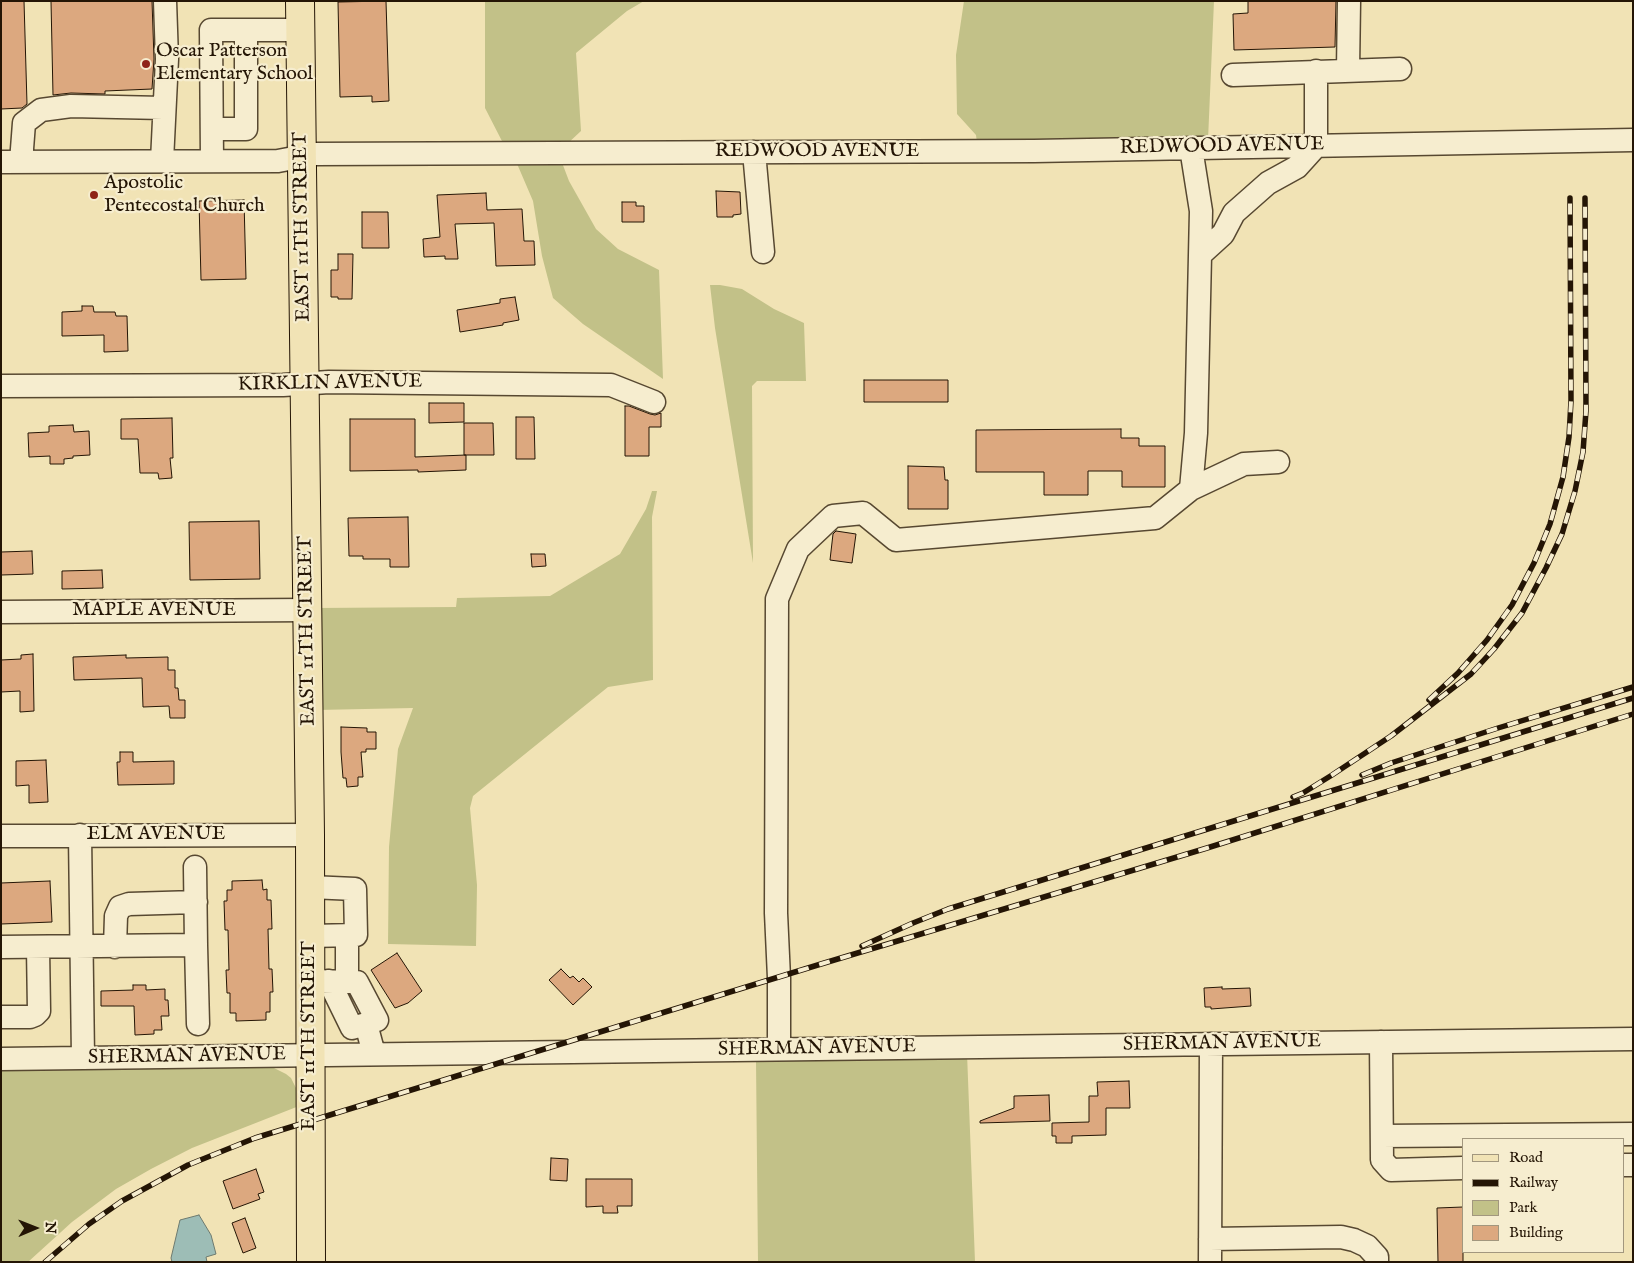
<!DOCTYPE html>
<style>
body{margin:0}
#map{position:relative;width:1634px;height:1263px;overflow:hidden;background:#f1e3b5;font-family:"IM FELL English",serif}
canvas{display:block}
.frame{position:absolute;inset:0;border:2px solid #241505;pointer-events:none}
.legend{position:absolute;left:1462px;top:1138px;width:162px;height:115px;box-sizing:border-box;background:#f6edcf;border:1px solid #a2977e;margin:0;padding:6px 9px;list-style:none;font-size:15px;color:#241505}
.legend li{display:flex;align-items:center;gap:10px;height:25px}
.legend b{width:25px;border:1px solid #a2977e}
.north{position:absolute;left:10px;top:1203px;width:50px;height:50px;-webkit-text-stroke:4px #f6edcf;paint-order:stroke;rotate:89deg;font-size:14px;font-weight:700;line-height:20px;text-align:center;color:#241505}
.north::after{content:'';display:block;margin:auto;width:18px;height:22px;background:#241505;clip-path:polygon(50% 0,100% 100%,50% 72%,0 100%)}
</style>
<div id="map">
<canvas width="1634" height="1263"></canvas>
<div class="frame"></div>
<ul class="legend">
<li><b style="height:6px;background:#f1e3b5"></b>Road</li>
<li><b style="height:6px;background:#241505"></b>Railway</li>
<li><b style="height:14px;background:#c2c188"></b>Park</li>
<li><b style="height:14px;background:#dca87f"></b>Building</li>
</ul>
<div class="north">N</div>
</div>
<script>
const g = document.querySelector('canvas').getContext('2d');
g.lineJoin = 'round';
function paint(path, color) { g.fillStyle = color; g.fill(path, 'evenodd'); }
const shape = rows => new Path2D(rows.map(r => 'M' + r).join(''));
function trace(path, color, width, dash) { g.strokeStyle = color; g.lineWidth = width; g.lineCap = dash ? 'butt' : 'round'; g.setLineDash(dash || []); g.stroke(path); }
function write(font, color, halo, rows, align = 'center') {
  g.font = font + ' "IM FELL English",serif'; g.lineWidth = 4.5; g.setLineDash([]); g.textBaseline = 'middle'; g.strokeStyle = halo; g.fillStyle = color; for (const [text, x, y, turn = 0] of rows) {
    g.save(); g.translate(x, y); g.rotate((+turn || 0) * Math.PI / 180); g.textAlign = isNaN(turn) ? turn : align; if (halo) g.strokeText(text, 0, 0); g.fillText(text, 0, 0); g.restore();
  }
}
const green = shape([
 [485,1,644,1,627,11,576,53,581,131,566,145,504,145,485,108],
 [964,1,1214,1,1208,140,977,143,976,135,957,114,956,55],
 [561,160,569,181,596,229,618,249,659,270,663,379,583,324,553,298,542,256,533,201,518,166,515,161],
 [710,285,720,285,742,289,774,309,804,323,806,381,757,381,752,386,753,563,715,328],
 [652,491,657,491,652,517,653,680,608,687,473,796,470,808,477,885,476,946,388,944,389,847,398,749,413,708,317,710,316,608,456,607,457,598,550,596,620,554,646,509],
 [967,1053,975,1262,758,1262,756,1061],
 [1,1066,270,1066,286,1074,291,1078,297,1090,299,1106,192,1148,151,1169,116,1189,72,1222,28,1262,1,1262]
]);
const water = shape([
 [199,1215,211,1235,216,1254,206,1257,207,1262,172,1262,171,1258,180,1220,199,1215]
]);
const building = shape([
 [1,1,24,1,27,104,22,108,1,109,1,1],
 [51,1,152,1,154,59,152,89,105,91,105,94,71,93,53,95,51,1],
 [386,1,389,101,372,102,372,96,340,97,338,2,386,1],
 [1248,1,1336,1,1335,47,1234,50,1233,14,1248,13,1248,1],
 [716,191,740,192,741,214,733,215,733,217,717,217,716,191],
 [486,193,487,210,522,209,524,241,534,241,535,265,496,266,494,223,455,224,458,259,445,259,445,256,424,257,423,239,440,237,437,195,486,193],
 [244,200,246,279,201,280,199,201,244,200],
 [622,202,636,202,636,206,644,206,644,222,622,222,622,202],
 [362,212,388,212,389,248,362,248,362,212],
 [338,254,353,254,352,299,338,299,338,297,331,297,331,270,338,270,338,254],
 [515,297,519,320,503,323,503,325,460,332,457,310,500,303,500,299,515,297],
 [82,306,93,306,94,312,115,312,116,316,127,316,128,351,104,352,104,335,62,336,62,312,82,311,82,306],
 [864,380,948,380,948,402,864,402,864,380],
 [429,403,464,403,464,422,429,423,429,403],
 [625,406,629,406,650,414,655,415,661,413,661,427,649,427,649,456,625,456,625,406],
 [516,417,534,417,535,459,516,459,516,417],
 [172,418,173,458,170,458,172,478,159,479,158,473,140,473,138,439,121,439,121,419,172,418],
 [350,419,415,419,415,457,466,455,466,470,418,472,418,470,350,471,350,419],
 [464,423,493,423,494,455,464,455,464,423],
 [73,425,74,432,89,431,90,455,73,456,73,458,64,459,64,464,50,464,50,456,29,457,28,433,49,432,49,426,73,425],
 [1121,429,1121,438,1139,438,1139,446,1165,446,1165,487,1122,487,1122,471,1088,471,1088,495,1044,495,1044,472,976,472,976,430,1121,429],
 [908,466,944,467,945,480,948,480,948,509,908,509,908,466],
 [408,517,409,567,390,567,390,559,363,559,363,556,349,556,348,518,408,517],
 [259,521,260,579,190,580,189,522,259,521],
 [836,531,856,534,852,563,830,560,833,534,836,531],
 [32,551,33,574,1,575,1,552,32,551],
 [531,554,545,554,546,566,532,567,531,554],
 [102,570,103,588,62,589,62,571,102,570],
 [33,654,34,711,20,712,20,691,1,692,1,660,21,659,21,655,33,654],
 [126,655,126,658,168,657,168,670,175,670,175,688,178,688,179,700,185,700,185,718,170,718,169,706,143,707,142,678,74,680,73,657,126,655],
 [341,727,367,728,367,732,376,732,376,749,366,749,366,752,361,752,363,777,358,777,358,786,347,787,346,778,343,778,341,752,341,727],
 [120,752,133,752,133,762,174,761,174,784,118,785,117,762,120,762,120,752],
 [46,760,48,802,29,803,29,785,16,786,16,761,46,760],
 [262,880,263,890,267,889,267,900,271,900,272,929,268,929,269,969,272,969,273,992,270,992,270,1012,266,1012,266,1020,236,1021,236,1013,230,1013,230,993,227,993,226,970,229,970,228,930,225,930,224,901,227,901,227,890,232,890,232,881,262,880],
 [50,881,52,922,1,924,1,883,50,881],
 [397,953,422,991,408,1003,395,1008,371,970,397,953],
 [561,969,570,978,573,976,579,982,583,978,592,987,573,1005,549,980,561,969],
 [133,985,146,985,146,990,165,989,165,1000,168,1000,169,1016,161,1016,162,1030,154,1030,154,1034,135,1035,134,1006,101,1006,101,991,133,990,133,985],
 [1222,987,1222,989,1250,988,1251,1006,1211,1009,1211,1007,1205,1007,1204,988,1222,987],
 [1129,1081,1130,1108,1106,1108,1106,1135,1072,1136,1072,1143,1056,1143,1056,1136,1052,1136,1052,1123,1089,1122,1089,1096,1098,1096,1097,1082,1129,1081],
 [1049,1095,1050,1121,980,1123,980,1121,1014,1108,1014,1096,1049,1095],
 [551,1158,568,1159,567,1181,550,1180,551,1158],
 [256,1169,264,1192,258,1194,260,1199,233,1209,223,1181,256,1169],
 [586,1179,632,1179,632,1206,617,1206,618,1213,603,1213,603,1206,586,1207,586,1179],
 [1463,1207,1463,1262,1438,1262,1437,1208,1463,1207],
 [245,1218,256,1248,243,1253,232,1223,245,1218]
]);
const minor = shape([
 [1348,70,1349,1],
 [1233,75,1400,69],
 [212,129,246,129,246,30],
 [754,152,763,252],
 [162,161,167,59,165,1],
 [212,161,211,30,300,30],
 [1,162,278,161,315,154,1034,151,1633,140],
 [21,162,24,123,41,110,71,106,163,108],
 [1201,254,1223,234,1234,213,1268,183,1297,167,1316,146,1316,71],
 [1,386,283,385,329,382,611,385,654,402],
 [1191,489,1244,464,1278,462],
 [1,612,308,610],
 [80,835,83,1058],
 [1,836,310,835],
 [195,867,196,945],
 [347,935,347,982],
 [310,936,356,935,355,889,310,887],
 [1,947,196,945,198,1024],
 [115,947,116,916,120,907,129,904,196,902],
 [310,981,357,982,377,1020,366,1024,374,1054],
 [329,981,352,1028,366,1024],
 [1,1017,30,1017,35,1015,39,1011,38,948],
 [1381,1042,1382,1160,1391,1170,1463,1168],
 [779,1049,779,978,776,913,777,599,798,549,833,516,863,513,896,540,1155,518,1191,489,1196,433,1201,211,1191,148],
 [1,1059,1633,1039],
 [1382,1136,1633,1134],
 [1623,1165,1633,1165],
 [1210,1239,1341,1237,1354,1240,1367,1246,1377,1257,1377,1262],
 [1210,1262,1211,1044]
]);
const major = shape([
 [300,1,310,835,311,1262]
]);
const rail = shape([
 [1429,700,1458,673,1487,640,1512,605,1534,563,1550,524,1563,477,1569,437,1571,401,1570,198],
 [1362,775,1391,763,1498,728,1633,687],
 [1293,797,1303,793,1332,775,1391,736,1471,674,1494,649,1522,613,1546,568,1562,534,1575,491,1583,452,1586,411,1585,198],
 [862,946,913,923,948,909,1633,698],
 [45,1262,89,1224,122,1201,188,1165,255,1138,821,964,1207,848,1633,714]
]);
const markers = [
 [146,64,5,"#8f2418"],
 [94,195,5,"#8f2418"]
];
const poiNames = [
 ["Oscar Patterson",156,52],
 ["Elementary School",156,75],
 ["Apostolic",104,184],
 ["Pentecostal Church",104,207]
];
const streetNames = [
 ["REDWOOD AVENUE",1222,147,-1],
 ["REDWOOD AVENUE",817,152],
 ["EAST 11TH STREET",303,227,-91],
 ["KIRKLIN AVENUE",330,384,-1],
 ["MAPLE AVENUE",154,611],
 ["EAST 11TH STREET",308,631,-91],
 ["ELM AVENUE",156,835],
 ["EAST 11TH STREET",310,1036,-90],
 ["SHERMAN AVENUE",1222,1044,-1],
 ["SHERMAN AVENUE",817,1049,-1],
 ["SHERMAN AVENUE",187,1057,-1]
];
paint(green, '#c2c188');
paint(water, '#9dbdb6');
trace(water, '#6d7a6f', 1);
paint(building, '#dca87f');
trace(building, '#241505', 1);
trace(minor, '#574831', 25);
trace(major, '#241505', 30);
trace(minor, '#f6edcf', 22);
trace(major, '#f1e3b5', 28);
trace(rail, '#241505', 5.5);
trace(rail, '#f6edcf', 4, [11]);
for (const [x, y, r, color] of markers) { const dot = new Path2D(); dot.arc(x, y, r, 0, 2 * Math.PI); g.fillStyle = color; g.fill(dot); trace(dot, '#f6edcf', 2); }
write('20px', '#241505', '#f6edcf', poiNames, 'left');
write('20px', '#241505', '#f6edcf', streetNames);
</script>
